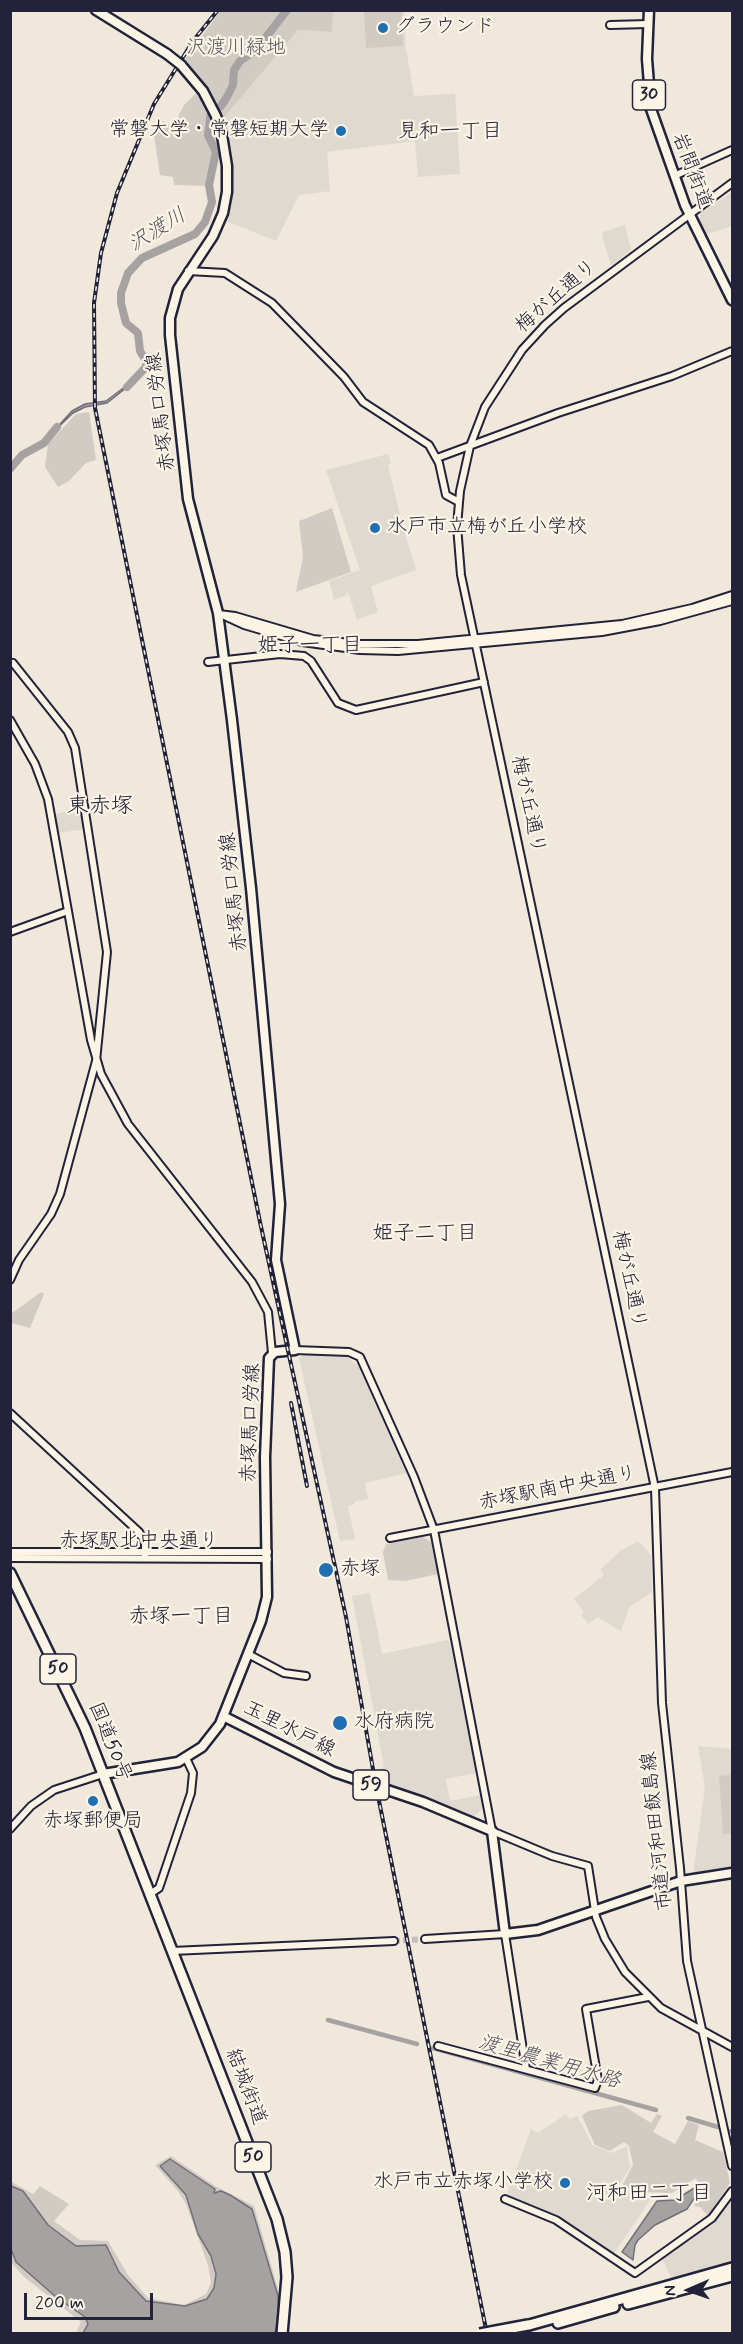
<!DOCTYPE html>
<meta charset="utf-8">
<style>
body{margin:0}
#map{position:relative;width:743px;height:2344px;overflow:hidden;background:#efe8db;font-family:Mynerve,sans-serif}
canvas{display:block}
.frame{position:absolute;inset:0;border:12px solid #22223b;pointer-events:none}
.north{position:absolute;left:659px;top:2260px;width:60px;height:60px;-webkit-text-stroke:4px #fcf5e5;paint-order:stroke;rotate:268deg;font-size:16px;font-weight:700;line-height:24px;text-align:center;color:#22223b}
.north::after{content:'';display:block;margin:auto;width:21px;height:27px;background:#22223b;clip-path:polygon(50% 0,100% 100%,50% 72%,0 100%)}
.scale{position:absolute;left:24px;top:2293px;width:129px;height:27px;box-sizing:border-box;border:3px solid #22223b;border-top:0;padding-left:8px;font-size:18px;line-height:21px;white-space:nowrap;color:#22223b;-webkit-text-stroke:4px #fcf5e5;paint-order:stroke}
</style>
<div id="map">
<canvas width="743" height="2344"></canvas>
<div class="frame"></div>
<div class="north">N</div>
<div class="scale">200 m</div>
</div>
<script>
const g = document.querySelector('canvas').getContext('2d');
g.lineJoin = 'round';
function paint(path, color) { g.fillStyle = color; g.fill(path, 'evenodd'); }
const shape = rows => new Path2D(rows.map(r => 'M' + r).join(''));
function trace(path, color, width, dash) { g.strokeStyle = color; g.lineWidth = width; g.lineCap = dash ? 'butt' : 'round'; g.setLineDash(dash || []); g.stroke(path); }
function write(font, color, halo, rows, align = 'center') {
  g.font = font + ' Mynerve,"Klee One",sans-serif'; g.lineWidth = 4.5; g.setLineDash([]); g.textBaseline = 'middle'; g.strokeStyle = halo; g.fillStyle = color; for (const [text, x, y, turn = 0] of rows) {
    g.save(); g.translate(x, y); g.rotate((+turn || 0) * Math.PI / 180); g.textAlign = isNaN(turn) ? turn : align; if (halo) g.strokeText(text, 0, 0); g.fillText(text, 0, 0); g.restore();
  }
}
const built = shape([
 [333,11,404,11,406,48,414,96,455,94,460,174,418,177,415,141,327,152,330,191,299,195,276,241,226,221,233,174,230,145,222,120,298,30,332,32],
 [732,192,732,226,705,235,699,223,700,214],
 [625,225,631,250,611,266,602,235,603,232],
 [388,454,391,463,388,465,402,524,416,570,371,586,378,612,357,620,347,589,347,595,334,600,329,581,360,570,326,470],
 [82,809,87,829,58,833,55,814],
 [303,1354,345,1356,358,1366,406,1473,365,1483,368,1499,354,1502,354,1504,348,1506,355,1539,340,1541,299,1358],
 [638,1541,651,1555,652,1592,629,1607,621,1631,598,1617,588,1624,581,1615,584,1612,574,1599,604,1575,600,1570,619,1552],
 [370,1593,382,1654,447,1640,450,1642,476,1773,446,1779,450,1801,480,1795,482,1809,473,1817,384,1784,381,1768,384,1767,352,1596],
 [698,1746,732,1749,732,1870,693,1874,705,1787],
 [566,2114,570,2119,577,2116,593,2146,612,2153,627,2146,630,2168,619,2185,623,2191,642,2197,653,2196,613,2255,558,2218,506,2197,531,2129,538,2133],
 [732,2195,732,2263,672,2279,662,2258,713,2221]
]);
const green = shape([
 [220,11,333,11,332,32,298,30,222,120,211,95,184,61],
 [364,11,401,11,403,46,366,48],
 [197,92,205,104,219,139,211,161,207,186,174,185,173,177,160,175,153,129,163,121,173,127,184,105],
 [89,412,96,460,86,463,69,481,58,487,45,467,48,444,76,414],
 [332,508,351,572,296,592,303,557,299,521],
 [41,1292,44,1294,30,1328,12,1323,11,1314],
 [423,1537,431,1542,438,1574,405,1581,388,1580,383,1552,386,1544],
 [732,1775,732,1833,723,1834,719,1776],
 [622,2105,651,2123,657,2114,662,2116,653,2132,675,2144,688,2121,699,2125,695,2140,723,2152,730,2183,708,2216,700,2207,694,2206,703,2194,696,2178,672,2193,642,2192,624,2187,623,2184,633,2165,629,2146,624,2142,610,2151,595,2145,582,2116,588,2111],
 [171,2156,215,2186,254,2206,278,2289,281,2312,277,2333,76,2333,81,2322,23,2276,11,2262,10,2181,33,2194,40,2186,69,2204,54,2221,80,2240,108,2241,128,2275,148,2298,184,2305,206,2294,211,2283,208,2265,186,2204,178,2191,155,2165]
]);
const water = shape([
 [134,380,135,381,107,403,85,407,73,413,50,435,72,411,85,404,106,401,134,380],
 [170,2159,215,2189,214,2193,221,2191,230,2195,252,2209,278,2296,279,2313,275,2333,83,2333,88,2324,85,2317,56,2297,16,2262,11,2249,11,2186,23,2191,48,2225,76,2246,106,2245,119,2272,146,2301,185,2306,207,2299,214,2288,216,2274,211,2256,198,2234,186,2195,160,2166,170,2159],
 [696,2187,699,2191,687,2209,655,2225,638,2240,635,2245,633,2260,622,2252,657,2201,675,2200,696,2187]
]);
const canal = shape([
 [328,2020,417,2044],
 [433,2048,656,2110],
 [688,2118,718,2127],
 [731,2131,732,2131]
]);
const river = shape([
 [127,387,146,367,146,361,140,351,138,333,126,323,121,303,121,293,128,273,142,258,195,234,205,222,212,202,209,185,216,152,208,135,211,112,221,106,227,97,233,85,234,70,240,61,256,50,287,10],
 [10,469,22,455,44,443,57,427]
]);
const minorTunnel = shape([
 [394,1941,425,1939]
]);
const minor = shape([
 [610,25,648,24],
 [674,176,732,150],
 [732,183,564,308,545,325,522,350,485,407,470,446,460,491,457,526,461,575,655,1488,662,1703,680,1868,687,1961,732,2166],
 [188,271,225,273,272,303,344,377,363,402,429,445,439,463,446,495,459,502],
 [437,458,558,413,672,376,732,351],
 [218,613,244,625,302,642,360,650,398,651,602,632,660,621,732,601],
 [219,614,235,616,313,639,360,644,418,644,622,624,692,608,732,595],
 [208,662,280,654,304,656,311,661,338,703,356,710,484,682],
 [10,720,35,764,48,799,91,1040,101,1074,128,1124,252,1282,268,1312,272,1353],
 [10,932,68,911],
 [10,1280,19,1260,51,1214,60,1194,96,1061,107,952,75,748,68,732,13,663],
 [295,1350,349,1352,360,1357,414,1477,434,1530,492,1831,552,1856,588,1866,596,1917,605,1939,625,1972,661,2008,732,2047],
 [10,1413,139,1532,145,1543,145,1555],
 [390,1538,732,1472],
 [10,1552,268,1552],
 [10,1558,268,1559],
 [248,1654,284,1673,306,1676],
 [10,1829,31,1806,54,1790,103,1774],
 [150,1894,159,1888,191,1793,193,1773,186,1758],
 [425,1939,505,1934,526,2069],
 [172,1951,394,1941],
 [438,2046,595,2088,598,2080,586,2009,648,1997],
 [505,2199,556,2220,635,2273,712,2218,732,2191]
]);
const major = shape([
 [96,10,167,54],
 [649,10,647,59,651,109,685,205,732,300],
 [223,1716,334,1772,423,1802,492,1831,505,1934,538,1930,681,1881,732,1873],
 [103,1774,178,1762,202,1747,220,1724,261,1621,267,1597,265,1457,269,1358,275,1352,295,1350,276,1260,280,1204,251,888,232,720,218,613,188,499,170,335,170,318,178,289,213,236,223,213,227,192,227,166,222,135,216,116,203,91,181,65]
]);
const highway = shape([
 [10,1573,85,1728,277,2219,285,2252,287,2277,282,2334],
 [628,2304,732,2276],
 [558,2323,614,2307],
 [522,2327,732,2268]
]);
const rail = shape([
 [218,10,193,41,154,104,117,193,101,253,94,303,95,408,260,1222,346,1617,376,1786,487,2334],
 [291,1403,307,1486]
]);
const majorBridge = shape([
 [167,54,181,65]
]);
const highwayBridge = shape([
 [480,2334,528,2325]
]);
const markers = [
 [383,28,6,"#1f6fb2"],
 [341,131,6,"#1f6fb2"],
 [375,528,6,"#1f6fb2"],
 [326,1570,8,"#1f6fb2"],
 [340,1723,8,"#1f6fb2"],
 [93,1801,6,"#1f6fb2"],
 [565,2183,6,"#1f6fb2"]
];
const shields = [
 [649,95,33],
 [58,1669,36],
 [371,1785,36],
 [253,2157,36]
];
const shieldNames = [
 ["30",649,95],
 ["50",58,1669],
 ["59",371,1785],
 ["50",253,2157]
];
const poiNames = [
 ["グラウンド",395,28],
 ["常磐大学・常磐短期大学",329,131,"right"],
 ["水戸市立梅が丘小学校",387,528],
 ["赤塚",340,1570],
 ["水府病院",354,1723],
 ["赤塚郵便局",93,1822,"center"],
 ["水戸市立赤塚小学校",553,2183,"right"]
];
const parkNames = [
 ["沢渡川緑地",236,49]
];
const streetNames = [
 ["岩間街道",691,171,69],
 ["梅が丘通り",557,297,-41],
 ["赤塚馬口労線",162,412,-97],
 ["梅が丘通り",527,805,78],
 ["赤塚馬口労線",235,892,-96],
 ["梅が丘通り",628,1280,78],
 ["赤塚馬口労線",252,1423,-88],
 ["赤塚駅南中央通り",558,1489,-11],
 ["赤塚駅北中央通り",139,1542],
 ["玉里水戸線",289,1730,27],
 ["国道50号",109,1742,68],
 ["市道河和田飯島線",658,1831,-96],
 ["結城街道",245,2087,69]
];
const neighbourhoodNames = [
 ["見和一丁目",450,133],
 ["姫子一丁目",310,647],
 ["姫子二丁目",425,1235],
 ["赤塚一丁目",181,1618],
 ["河和田二丁目",649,2195]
];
const waterNames = [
 ["沢渡川",158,231,-32],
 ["渡里農業用水路",549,2063,16]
];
const quarterNames = [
 ["東赤塚",100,807]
];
paint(built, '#e0d9cf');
paint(green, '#d1cbc3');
paint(water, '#a6a2a2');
trace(water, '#716f79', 1.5);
trace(canal, '#a6a2a2', 4.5);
trace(river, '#a6a2a2', 8);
trace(minorTunnel, '#c6c0bb', 6, [6, 3]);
trace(minor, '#22223b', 10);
trace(major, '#22223b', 13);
trace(highway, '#22223b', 14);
trace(minor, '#fcf5e5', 6);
trace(major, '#fcf5e5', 8);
trace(highway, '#fcf5e5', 9);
trace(rail, '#22223b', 4);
trace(rail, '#fcf5e5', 1.5, [4.5]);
trace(majorBridge, '#22223b', 13, []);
trace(highwayBridge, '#22223b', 14, []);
trace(majorBridge, '#fcf5e5', 8);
trace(highwayBridge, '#fcf5e5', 9);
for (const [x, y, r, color] of markers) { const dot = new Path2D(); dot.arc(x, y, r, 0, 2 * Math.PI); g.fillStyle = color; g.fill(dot); trace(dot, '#fcf5e5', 2); }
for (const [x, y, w] of shields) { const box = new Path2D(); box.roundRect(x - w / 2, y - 15, w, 30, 4.5); g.fillStyle = '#fcf5e5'; g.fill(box); trace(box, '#22223b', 1.5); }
write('bold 18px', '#22223b', null, shieldNames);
write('20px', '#22223b', '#fcf5e5', poiNames, 'left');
write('20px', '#575564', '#fcf5e5', parkNames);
write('20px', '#22223b', '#fcf5e5', streetNames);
write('21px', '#22223b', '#fcf5e5', neighbourhoodNames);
write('italic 21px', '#575564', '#fcf5e5', waterNames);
write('22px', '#22223b', '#fcf5e5', quarterNames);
</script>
